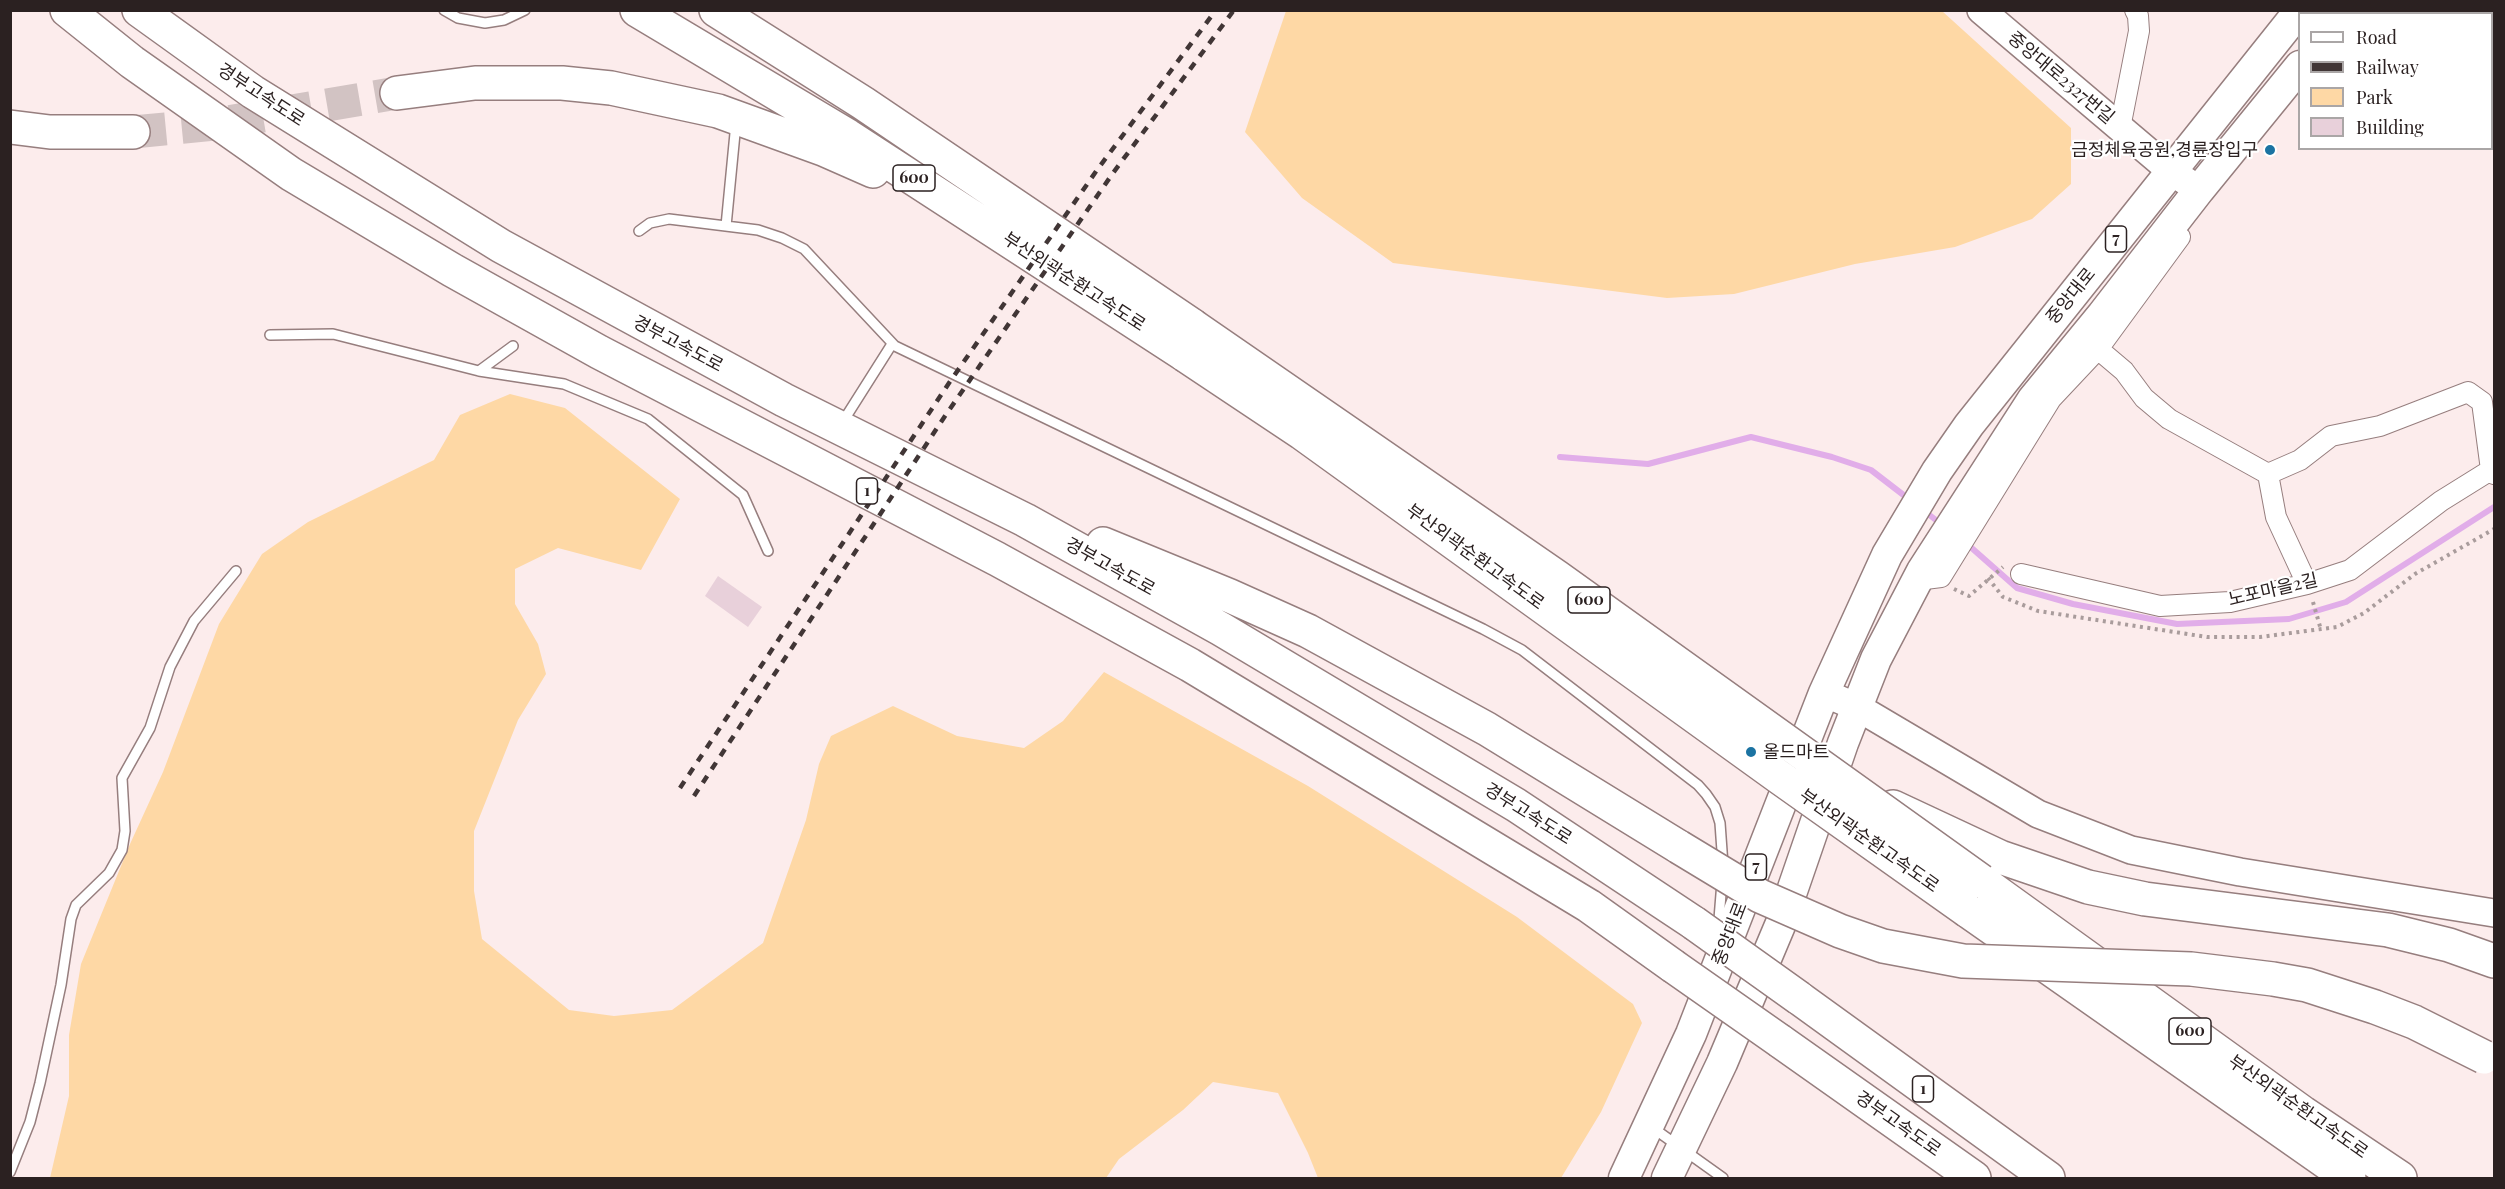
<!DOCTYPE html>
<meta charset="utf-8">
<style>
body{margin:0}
#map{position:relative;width:2505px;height:1189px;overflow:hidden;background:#fcecec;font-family:"Playfair Display",serif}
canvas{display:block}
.frame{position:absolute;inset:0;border:12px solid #2b2121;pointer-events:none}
.legend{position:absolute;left:2298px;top:12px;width:195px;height:138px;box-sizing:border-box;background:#fff;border:2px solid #aaa6a6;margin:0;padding:8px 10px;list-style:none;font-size:18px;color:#2b2121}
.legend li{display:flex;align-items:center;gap:12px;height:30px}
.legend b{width:30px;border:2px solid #aaa6a6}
</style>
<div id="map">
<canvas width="2505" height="1189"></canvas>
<div class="frame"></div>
<ul class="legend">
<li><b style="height:8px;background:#fff"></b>Road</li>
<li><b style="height:8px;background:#413636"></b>Railway</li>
<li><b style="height:16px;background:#fed8a5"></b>Park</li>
<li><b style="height:16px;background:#e8d0da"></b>Building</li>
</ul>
</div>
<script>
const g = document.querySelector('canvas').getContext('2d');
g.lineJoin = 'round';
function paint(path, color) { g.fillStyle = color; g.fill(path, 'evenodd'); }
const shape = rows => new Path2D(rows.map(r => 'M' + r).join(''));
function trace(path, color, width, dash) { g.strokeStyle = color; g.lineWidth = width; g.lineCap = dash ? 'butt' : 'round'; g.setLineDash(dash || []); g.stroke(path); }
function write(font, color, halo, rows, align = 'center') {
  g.font = font + ' "Playfair Display","Noto Sans KR",serif'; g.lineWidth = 4.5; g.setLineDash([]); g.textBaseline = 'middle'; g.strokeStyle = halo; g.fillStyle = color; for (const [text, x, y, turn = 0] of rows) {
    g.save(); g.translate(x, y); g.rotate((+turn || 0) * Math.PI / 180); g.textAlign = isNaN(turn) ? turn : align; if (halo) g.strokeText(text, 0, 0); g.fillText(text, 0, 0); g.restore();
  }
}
const green = shape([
 [1286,11,1942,11,2071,128,2071,184,2032,219,1955,247,1855,264,1734,294,1667,298,1393,263,1302,198,1245,132],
 [510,394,565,408,680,499,641,570,558,548,515,569,515,604,538,644,546,674,518,720,474,831,474,891,482,939,569,1010,614,1016,672,1010,763,943,806,820,819,764,831,736,893,706,957,736,1024,748,1063,721,1104,672,1308,786,1517,917,1633,1004,1642,1023,1601,1112,1561,1178,1318,1178,1308,1153,1278,1093,1213,1082,1183,1110,1119,1159,1106,1178,50,1178,69,1096,69,1035,81,964,130,844,163,772,219,624,262,554,308,522,434,460,460,415]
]);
const stream = shape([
 [1560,457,1648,464,1751,437,1832,457,1871,470,1910,500],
 [1923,510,1941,524],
 [1966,543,2017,588,2073,604,2177,624,2289,619,2346,602,2494,507]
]);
const building = shape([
 [718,576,762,607,748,627,705,596]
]);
const highwayTunnel = shape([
 [133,132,216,124,397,93]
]);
const path = shape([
 [1988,578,2003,597,2038,611,2207,637,2260,637,2337,627,2364,613,2415,574,2494,529],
 [1954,589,1969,596,2003,567],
 [2313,602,2321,630]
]);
const lane = shape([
 [444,10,458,18,485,23,504,20,525,10],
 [726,226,736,123],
 [639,231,650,223,669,219,758,230,782,238,804,249,895,346,1483,629,1522,650,1698,785,1706,794,1715,807,1720,823,1723,865],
 [270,335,333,334,479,371,564,384,648,419,743,495,768,551],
 [479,371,513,346],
 [842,423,892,344],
 [1718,931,1722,882],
 [1653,1128,1723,1178],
 [10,1172,30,1122,40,1083,61,985,71,919,76,905,109,873,122,850,125,831,122,778,150,728,170,667,194,621,236,571]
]);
const street = shape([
 [2120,128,2139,31,2138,16,2135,10],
 [2098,349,2124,371,2144,398,2169,419,2268,474,2276,517,2307,584],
 [2268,474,2300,460,2331,436,2380,426,2468,392,2482,402,2491,470,2494,474],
 [2021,574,2160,606,2230,602,2307,584,2350,570,2441,501,2494,468],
 [1917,580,1941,577,2051,399,2098,349,2180,237]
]);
const secondary = shape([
 [1981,10,2171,171,2199,190],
 [2467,10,2472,14],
 [2492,27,2494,29],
 [1824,693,1857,707,2038,814,2131,850,2240,872,2494,913]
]);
const primary = shape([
 [2345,14,2348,10],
 [1624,1178,1691,1034,1824,693,1887,555,1937,471,1969,425,2300,10],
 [1667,1178,1722,1063,1781,923,1843,743,1876,659,1922,571,2033,399,2102,315,2199,190,2300,66]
]);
const highway = shape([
 [67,10,132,62,291,174,452,270,599,352,997,559,1190,665,1589,906,1673,966],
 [139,10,253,92,501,246,784,400,1025,520,1221,629,1516,805,1694,923],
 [637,10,848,136,1185,355],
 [716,10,863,103,1193,326],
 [397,93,475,83,562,83,611,88,718,111,823,149,873,171],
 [10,127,50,132,133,132],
 [1103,544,1230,596,1308,631,1487,729,1679,847],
 [1893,807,2000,857,2088,887,2145,899,2388,930,2449,945,2494,961],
 [1981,881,2303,1113,2400,1178],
 [1968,911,2349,1178],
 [1799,998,2048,1178],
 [1780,1041,1974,1178]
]);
const rail = shape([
 [680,788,949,383,1097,170,1216,10],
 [694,796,945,416,1113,173,1234,10]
]);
const highwayBridge = shape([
 [1193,326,1557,577,1981,881],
 [1185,355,1302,433,1779,777,1968,911],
 [1679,847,1760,896,1840,931,1883,946,1963,961,2191,969,2273,979,2307,985,2375,1007,2414,1022,2484,1057],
 [1694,923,1799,998],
 [1673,966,1780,1041]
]);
const markers = [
 [2270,150,6,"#1b73a2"],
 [1751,752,6,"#1b73a2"]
];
const shields = [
 [914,178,42],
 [2116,239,21],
 [867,491,21],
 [1589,600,42],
 [1756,867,21],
 [2190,1031,42],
 [1923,1089,21]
];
const shieldNames = [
 ["600",914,178],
 ["7",2116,239],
 ["1",867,491],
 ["600",1589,600],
 ["7",1756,867],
 ["600",2190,1031],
 ["1",1923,1089]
];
const streetNames = [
 ["중앙대로2327번길",2061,78,40],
 ["경부고속도로",261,95,33],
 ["부산외곽순환고속도로",1074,282,33],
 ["중앙대로",2071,296,-51],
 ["경부고속도로",678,344,28],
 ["부산외곽순환고속도로",1475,557,36],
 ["경부고속도로",1110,567,29],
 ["노포마을2길",2273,590,-13],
 ["경부고속도로",1528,814,32],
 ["부산외곽순환고속도로",1869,841,35],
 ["중앙대로",1730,934,-69],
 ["부산외곽순환고속도로",2298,1107,35],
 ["경부고속도로",1898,1124,35]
];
const poiNames = [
 ["금정체육공원,경륜장입구",2258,150],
 ["올드마트",1763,752,"left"]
];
paint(green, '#fed8a5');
trace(stream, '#e1ade9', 6);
paint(building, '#e8d0da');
trace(highwayTunnel, '#d2c3c3', 33, [33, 16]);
trace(lane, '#967e7e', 12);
trace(street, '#967e7e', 22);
trace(secondary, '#967e7e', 30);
trace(primary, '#967e7e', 33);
trace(highway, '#967e7e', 36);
trace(path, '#a99c9c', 4, [3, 4.5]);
trace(lane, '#fff', 9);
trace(street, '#fff', 20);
trace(secondary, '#fff', 27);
trace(primary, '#fff', 30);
trace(highway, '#fff', 33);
trace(rail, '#413636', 4.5, [8, 8]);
trace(highwayBridge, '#967e7e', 36, []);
trace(highwayBridge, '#fff', 33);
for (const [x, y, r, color] of markers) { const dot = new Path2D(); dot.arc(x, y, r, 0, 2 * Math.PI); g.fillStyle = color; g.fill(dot); trace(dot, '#fff', 2); }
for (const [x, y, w] of shields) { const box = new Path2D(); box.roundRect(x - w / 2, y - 13, w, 26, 4.5); g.fillStyle = '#fff'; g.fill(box); trace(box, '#2b2121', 1.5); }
write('bold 16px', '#2b2121', null, shieldNames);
write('18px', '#2b2121', '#fff', streetNames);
write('18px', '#2b2121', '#fff', poiNames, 'right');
</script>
